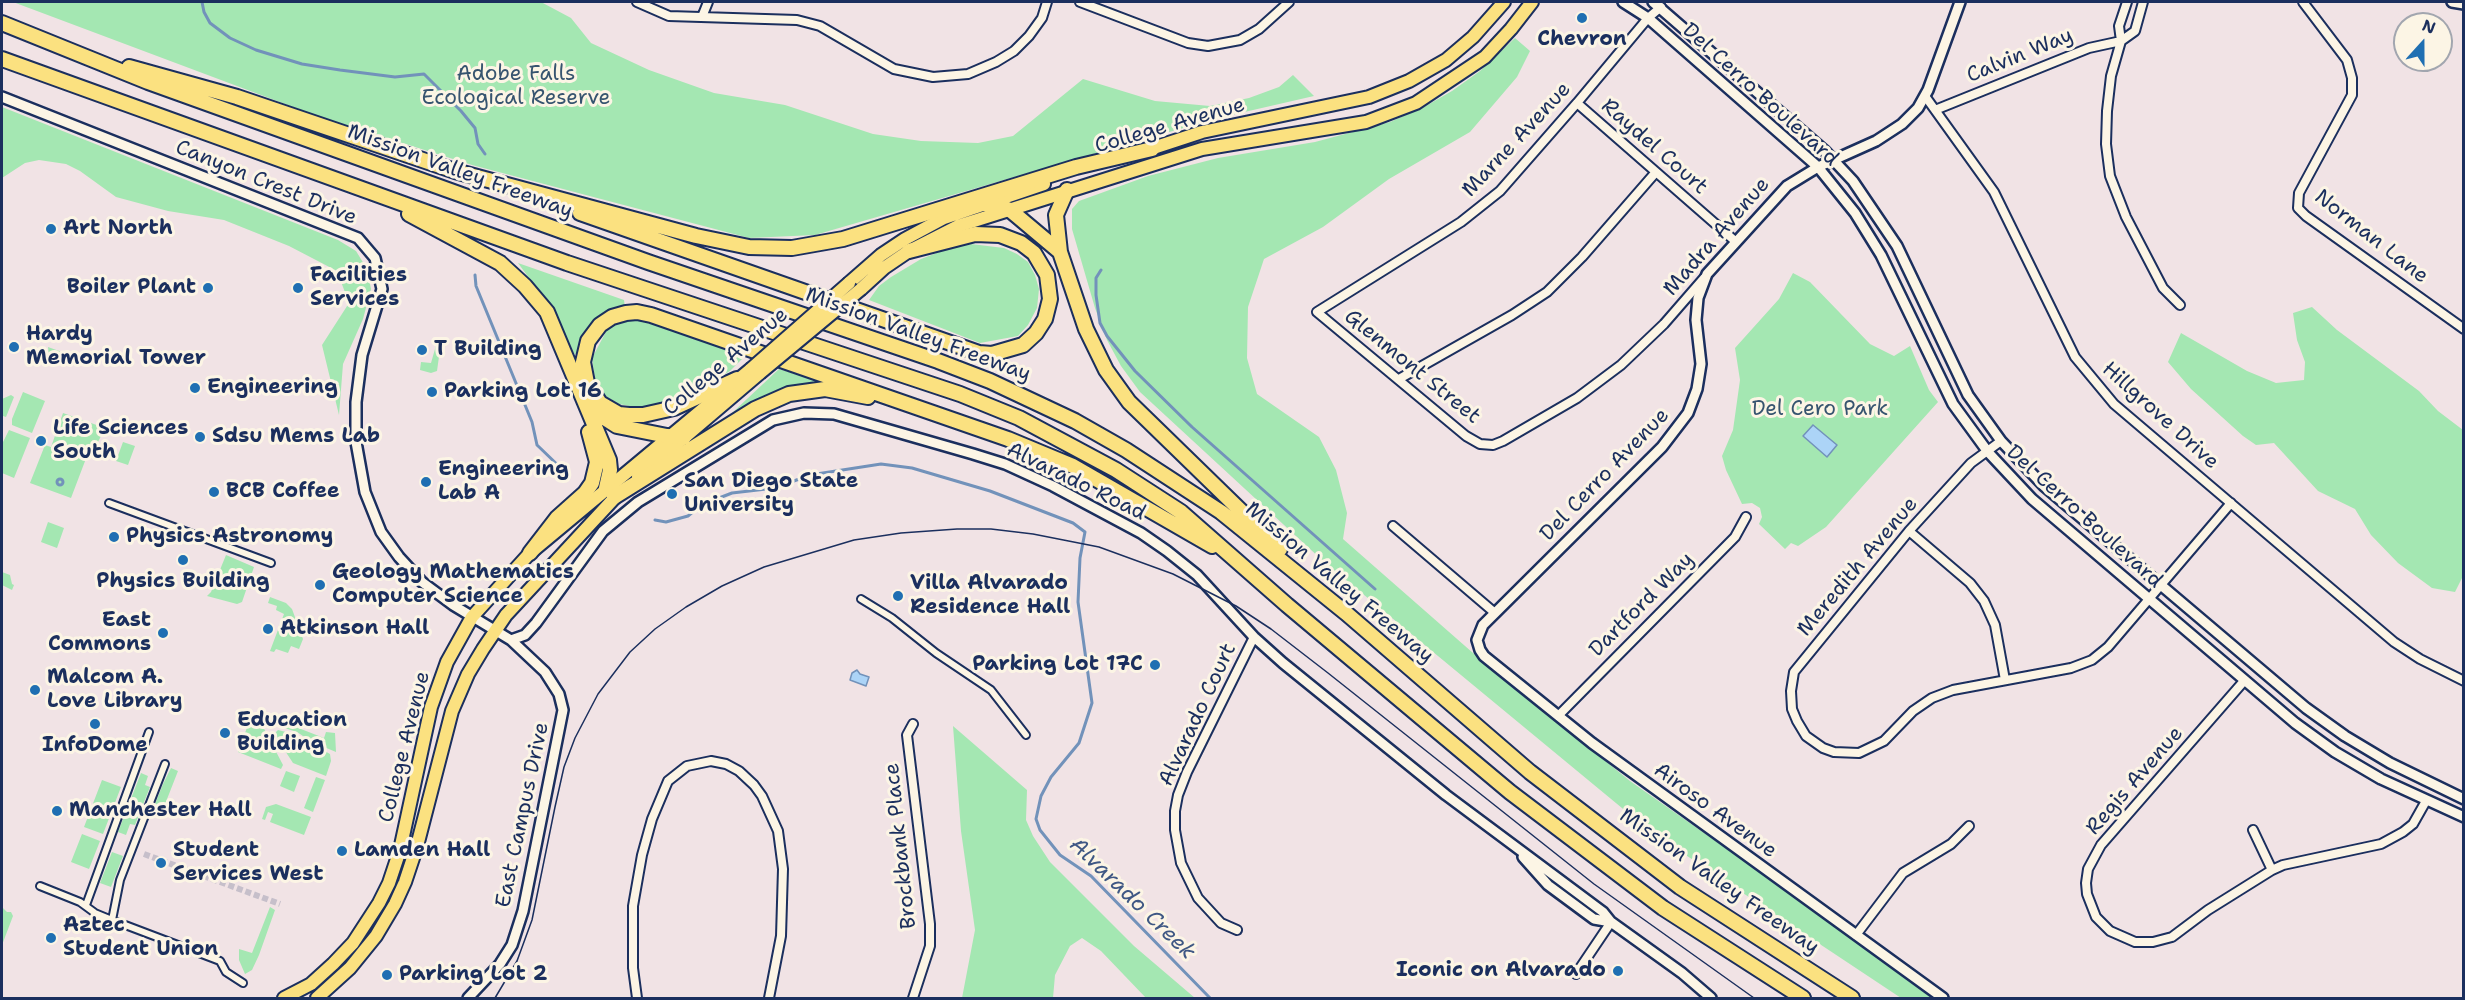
<!DOCTYPE html>
<style>
body{margin:0}
#map{position:relative;width:2465px;height:1000px;overflow:hidden;background:#f1e3e5;font-family:"Shantell Sans",sans-serif}
canvas{display:block}
.frame{position:absolute;inset:0;border:3px solid #1b2f5e;pointer-events:none}
.north{position:absolute;left:2393px;top:12px;width:60px;height:60px;box-sizing:border-box;background:#fcf5e5;border:2px solid #a2a6af;border-radius:50%;rotate:21deg;font-size:16px;font-weight:700;line-height:24px;text-align:center;color:#1b2f5e}
.north::after{content:'';display:block;margin:auto;width:21px;height:27px;background:#1f6fb2;clip-path:polygon(50% 0,100% 100%,50% 72%,0 100%)}
</style>
<div id="map">
<canvas width="2465" height="1000"></canvas>
<div class="frame"></div>
<div class="north">N</div>
</div>
<script>
const g = document.querySelector('canvas').getContext('2d');
g.lineJoin = 'round';
function paint(path, color) { g.fillStyle = color; g.fill(path, 'evenodd'); }
const shape = rows => new Path2D(rows.map(r => 'M' + r).join(''));
function trace(path, color, width, dash) { g.strokeStyle = color; g.lineWidth = width; g.lineCap = dash ? 'butt' : 'round'; g.setLineDash(dash || []); g.stroke(path); }
function write(font, color, halo, rows, align = 'center') {
  g.font = font + ' "Shantell Sans",sans-serif'; g.lineWidth = 6; g.setLineDash([]); g.textBaseline = 'middle'; g.strokeStyle = halo; g.fillStyle = color; for (const [text, x, y, turn = 0] of rows) {
    g.save(); g.translate(x, y); g.rotate((+turn || 0) * Math.PI / 180); g.textAlign = isNaN(turn) ? turn : align; if (halo) g.strokeText(text, 0, 0); g.fillText(text, 0, 0); g.restore();
  }
}
const green = shape([
 [13,2,541,2,571,18,591,43,649,70,714,93,785,105,873,134,921,141,978,143,1013,136,1083,79,1155,101,1210,106,1249,98,1279,87,1293,75,1314,96,1214,119,815,235,749,238,472,165,317,116],
 [1515,38,1530,51,1517,77,1470,132,1389,179,1323,227,1264,259,1248,307,1247,358,1257,394,1319,437,1336,470,1347,513,1343,539,1481,660,1630,781,1754,868,1932,998,1901,998,1651,832,1323,561,1140,392,1121,366,1107,340,1095,308,1072,229,1072,209,1079,201,1148,176,1218,158,1315,142,1390,122,1424,107,1452,91,1480,71],
 [2,107,338,240,356,251,367,269,371,289,363,319,343,364,339,415,322,345,349,303,337,271,289,246,224,220,168,211,116,197,80,171,66,164,39,160,25,163,2,178],
 [971,244,1004,248,1017,254,1028,262,1035,275,1039,289,1037,308,1028,325,1018,336,980,343,869,300,879,286,891,277,921,259,955,246],
 [518,263,624,300,625,308,596,320,575,355,551,308],
 [1793,273,1810,282,1870,344,1894,356,1910,346,1929,390,1938,402,1826,527,1798,546,1791,543,1785,549,1759,524,1762,517,1760,508,1752,503,1742,504,1726,470,1722,456,1733,430,1740,380,1735,348,1779,299],
 [2312,307,2337,330,2419,391,2438,411,2463,430,2463,576,2455,592,2432,588,2398,563,2371,535,2355,509,2318,491,2274,443,2256,445,2243,436,2191,389,2168,362,2181,333,2247,371,2276,383,2304,380,2305,362,2297,340,2293,313],
 [640,319,658,323,746,355,730,371,698,391,668,404,644,409,619,404,602,394,595,379,592,358,608,328,623,321],
 [439,340,441,342,437,371,431,373,420,370,421,362,431,363,437,342],
 [48,347,73,356,69,365,49,356],
 [779,369,821,382,798,388,738,413,732,413],
 [23,392,45,401,32,433,12,425,12,419],
 [11,395,14,397,6,417,3,416,2,419,2,399],
 [63,413,105,428,96,446,90,448,71,498,30,483,45,445,51,447],
 [9,430,30,438,14,478,2,473,2,444],
 [123,442,135,446,128,465,116,461],
 [48,522,64,528,57,548,41,542],
 [226,555,254,567,242,602,237,604,207,596,211,592],
 [2,572,10,575,12,584,14,585,12,590,2,585],
 [270,597,286,603,292,609,303,639,299,649,291,646,288,653,276,649,274,652,270,651,284,614,276,610,277,606,268,603],
 [260,713,324,738,326,732,335,733,336,752,312,742,297,732,265,722],
 [252,714,259,719,283,765,281,769,238,752],
 [953,726,1027,790,1026,820,1033,836,1050,862,1134,946,1195,998,1146,998,1101,951,1082,938,1070,946,1055,975,1053,998,962,998,975,930,961,831],
 [278,730,294,734,330,754,331,761,326,776,293,763,274,734],
 [171,768,178,771,160,817,151,814,163,784],
 [286,771,300,776,294,792,280,786],
 [141,773,148,776,145,785,150,787,135,825,130,824,126,835,118,832],
 [316,777,325,780,313,812,304,808],
 [102,780,121,787,103,834,84,827],
 [276,804,311,817,304,835,270,822,273,814,268,812,265,820,262,819,266,807],
 [82,834,100,841,89,869,71,862],
 [112,852,123,856,111,887,100,883],
 [2,907,7,912,11,912,13,916,2,945],
 [270,907,275,910,259,955,252,970,245,974,239,960,239,949,252,953]
]);
const water = shape([
 [1813,425,1837,445,1827,457,1803,436,1813,425],
 [857,670,860,674,869,677,866,686,850,680,852,673,857,670]
]);
const stream = shape([
 [202,2,204,12,210,23,230,38,256,50,302,64,340,70,395,77,424,74,461,111,475,128,478,144,485,154],
 [1101,270,1096,278,1096,295,1100,323,1107,336,1135,371,1192,427,1375,589],
 [475,275,476,286,532,422,537,445,564,471],
 '57 482a3 3 0 1 1 6 0a3 3 0 1 1-6 0Z',
 [655,520,666,522,688,516,701,505,732,493,775,488,810,475,881,464,912,468,990,491,1073,523,1085,532,1080,558,1078,602,1092,703,1079,743,1051,777,1041,796,1036,819,1040,830,1060,855,1091,876,1210,998]
]);
const pedestrianTunnel = shape([
 [144,854,280,904]
]);
const pedestrian = shape([
 [109,503,271,563],
 [861,599,892,618,936,653,991,690,1026,735],
 [40,886,80,902,95,913,112,920,220,961,226,972,243,983],
 [86,905,149,732],
 [112,920,120,880,165,764]
]);
const minor = shape([
 [637,2,669,16,797,20,820,26,894,69,933,77,968,74,996,62,1014,51,1029,36,1042,18,1047,2],
 [1080,2,1188,43,1208,46,1240,40,1259,29,1289,2],
 [2127,2,2119,26,2121,41,2111,76,2107,111,2106,144,2110,176,2126,217,2163,288,2180,305],
 [2303,2,2347,60,2352,78,2352,95,2299,193,2298,208,2306,216,2464,329],
 [1661,7,1648,18,1577,103,1500,191,1461,222,1317,312,1466,436,1480,444,1493,445,1503,441,1577,398,1621,365,1664,324,1704,278],
 [702,17,708,2],
 [1925,96,1994,192,2075,357,2114,404,2394,642,2420,659,2464,681],
 [1577,103,1735,241],
 [1935,110,2089,48,2121,41,2135,31,2143,2],
 [1399,379,1512,315,1547,292,1582,257,1656,172],
 [2001,441,1971,463,1909,531,1794,672,1791,691,1792,709,1797,721,1806,736,1823,748,1834,752,1859,753,1884,741,1913,711,1932,698,1953,690,2071,668,2092,660,2108,647,2231,503],
 [1393,526,1495,613],
 [1909,531,1970,583,1984,601,1995,625,2005,680],
 [2244,681,2101,845,2088,869,2086,883,2087,894,2096,917,2110,931,2135,942,2153,942,2172,937,2208,910,2272,870,2283,865,2381,844,2403,832,2413,824,2426,801],
 [1559,715,1735,537,1746,517],
 [2253,830,2272,870],
 [1237,930,1221,923,1198,898,1181,863,1175,830,1175,811,1178,795,1187,772,1254,637],
 [1856,935,1903,873,1951,844,1969,826],
 [1576,974,1611,922],
 [637,998,633,968,633,906,642,855,652,819,668,781,687,766,711,761,726,764,739,771,754,785,762,796,778,831,783,869,781,936,769,998],
 [913,998,930,946,930,924,907,735,913,724]
]);
const tertiary = shape([
 [1623,2,1648,18,1818,167,1855,213,1881,255,1953,404,1988,452,2032,499,2295,723,2335,752,2381,779,2464,817],
 [1653,2,1825,151,1853,181,1897,246,1968,395,2001,441,2044,486,2306,708,2345,736,2390,763,2464,799],
 [2452,2,2464,4],
 [2,97,358,238,375,258,382,289,362,355,356,402,356,442,365,492,381,532,399,557,422,582,453,605,511,640,545,672,559,694,563,710,523,911,512,945,500,964,468,998],
 [511,640,525,635,536,623,603,531,638,502,773,420,804,413,834,414,973,454,1005,464,1053,486,1141,533,1167,551,1197,575,1254,637,1283,663,1446,795,1603,912,1611,922,1682,973,1711,998],
 [1523,857,1548,885,1594,919,1611,922],
 [1943,998,1592,743,1484,656,1480,650,1477,640,1483,625,1662,447,1688,413,1697,389,1701,364,1696,320,1698,298,1707,274,1787,186,1818,167,1876,141,1902,124,1918,108,1928,90,1960,2]
]);
const primary = shape([
 [1144,151,1202,132,1369,97,1409,81,1446,60,1473,37,1504,2],
 [849,283,881,255,905,239,944,218,1044,184],
 [861,289,884,268,909,251,958,226,1202,149,1366,122,1416,103,1485,57,1511,29,1532,2],
 [638,477,760,373],
 [284,998,311,984,333,964,353,943,379,903,389,883,400,850,431,707,447,662,472,617,530,553,751,369],
 [317,998,350,968,376,936,395,904,405,882,417,846,452,711,468,674,483,649,506,615,620,492]
]);
const motorway = shape([
 [2,23,148,82,648,262,938,361,990,381,1075,421,1126,450,1221,512,1346,613,1530,772,1680,887,1852,998],
 [2,59,567,263,960,394,1019,418,1116,470,1181,512,1287,605,1510,792,1663,908,1803,998],
 [129,67,237,97,455,171,696,236,749,247,792,248,843,239,1076,167,1152,149],
 [1067,190,1056,215,1060,252,1086,329,1106,370,1129,402,1280,549],
 [984,204,1000,206,1010,210,1060,252],
 [580,213,979,353,992,354,1023,345,1036,333,1045,319,1050,299,1047,275,1034,253,1021,243,1000,235,975,234,909,251],
 [409,214,500,263,525,286,547,312,609,460,610,470,606,488],
 [737,379,674,408,643,415,629,415,619,414,600,403,587,383,583,362,588,341,600,325,612,317,626,313,637,312,651,315,1008,439,1073,466,1212,546],
 [589,408,617,426,667,436,684,437],
 [614,497,755,409,789,394,825,389,868,397],
 [530,553,557,518,585,493,592,483,597,462,589,432]
]);
const tram = shape([
 [495,998,517,961,532,920,555,807,564,767,575,738,598,694,630,652,655,629,686,607,722,586,764,567,854,540,901,533,957,529,991,529,1033,534,1099,547,1173,574,1236,606,1271,629,1328,673,1594,884,1754,998]
]);
const primaryBridge = shape([
 [751,369,849,283],
 [760,373,861,289]
]);
const markers = [
 [1582,18,6,"#1f6fb2"],
 [51,229,6,"#1f6fb2"],
 [208,288,6,"#1f6fb2"],
 [298,288,6,"#1f6fb2"],
 [14,347,6,"#1f6fb2"],
 [422,350,6,"#1f6fb2"],
 [195,388,6,"#1f6fb2"],
 [432,392,6,"#1f6fb2"],
 [200,437,6,"#1f6fb2"],
 [41,441,6,"#1f6fb2"],
 [426,482,6,"#1f6fb2"],
 [214,492,6,"#1f6fb2"],
 [672,494,6,"#1f6fb2"],
 [114,537,6,"#1f6fb2"],
 [183,560,6,"#1f6fb2"],
 [320,585,6,"#1f6fb2"],
 [898,596,6,"#1f6fb2"],
 [268,629,6,"#1f6fb2"],
 [163,633,6,"#1f6fb2"],
 [1155,665,6,"#1f6fb2"],
 [35,690,6,"#1f6fb2"],
 [95,724,6,"#1f6fb2"],
 [225,733,6,"#1f6fb2"],
 [57,811,6,"#1f6fb2"],
 [342,851,6,"#1f6fb2"],
 [161,863,6,"#1f6fb2"],
 [51,938,6,"#1f6fb2"],
 [1618,971,6,"#1f6fb2"],
 [387,975,6,"#1f6fb2"]
];
const poiNames = [
 ["Chevron",1582,40,"center"],
 ["Art North",63,229],
 ["Facilities",310,276],
 ["Services",310,300],
 ["Boiler Plant",196,288,"right"],
 ["Hardy",26,335],
 ["Memorial Tower",26,359],
 ["T Building",434,350],
 ["Engineering",207,388],
 ["Parking Lot 16",444,392],
 ["Life Sciences",53,429],
 ["South",53,453],
 ["Sdsu Mems Lab",212,437],
 ["Engineering",438,470],
 ["Lab A",438,494],
 ["San Diego State",684,482],
 ["University",684,506],
 ["BCB Coffee",226,492],
 ["Physics Astronomy",126,537],
 ["Geology Mathematics",332,573],
 ["Computer Science",332,597],
 ["Physics Building",183,582,"center"],
 ["Villa Alvarado",910,584],
 ["Residence Hall",910,608],
 ["East",151,621,"right"],
 ["Commons",151,645,"right"],
 ["Atkinson Hall",280,629],
 ["Parking Lot 17C",1143,665,"right"],
 ["Malcom A.",47,678],
 ["Love Library",47,702],
 ["Education",237,721],
 ["Building",237,745],
 ["InfoDome",95,746,"center"],
 ["Manchester Hall",69,811],
 ["Student",173,851],
 ["Services West",173,875],
 ["Lamden Hall",354,851],
 ["Aztec",63,926],
 ["Student Union",63,950],
 ["Iconic on Alvarado",1606,971,"right"],
 ["Parking Lot 2",399,975]
];
const streetNames = [
 ["Calvin Way",2020,56,-22],
 ["Del Cerro Boulevard",1760,95,42],
 ["College Avenue",1170,126,-16],
 ["Marne Avenue",1517,140,-47],
 ["Raydel Court",1654,147,41],
 ["Mission Valley Freeway",460,172,20],
 ["Canyon Crest Drive",266,183,22],
 ["Madra Avenue",1717,237,-49],
 ["Norman Lane",2371,237,38],
 ["Mission Valley Freeway",918,335,20],
 ["College Avenue",726,362,-40],
 ["Glenmont Street",1412,367,39],
 ["Hillgrove Drive",2160,416,42],
 ["Del Cerro Avenue",1605,475,-46],
 ["Alvarado Road",1076,482,26],
 ["Del Cerro Boulevard",2084,517,42],
 ["Meredith Avenue",1858,567,-50],
 ["Mission Valley Freeway",1339,583,40],
 ["Dartford Way",1642,605,-45],
 ["Alvarado Court",1198,715,-65],
 ["College Avenue",405,747,-76],
 ["Regis Avenue",2135,781,-49],
 ["Airoso Avenue",1715,811,36],
 ["East Campus Drive",523,815,-78],
 ["Brockbank Place",901,846,-96],
 ["Mission Valley Freeway",1719,882,35]
];
const parkNames = [
 ["Adobe Falls",516,75],
 ["Ecological Reserve",516,99],
 ["Del Cero Park",1820,410]
];
const waterNames = [
 ["Alvarado Creek",1132,899,44]
];
paint(green, '#a4e7b2');
paint(water, '#acd4f7');
trace(water, '#7292ba', 1.5);
trace(stream, '#7292ba', 3);
trace(pedestrianTunnel, '#c6bfca', 6, [6, 3]);
trace(pedestrian, '#1b2f5e', 10);
trace(minor, '#1b2f5e', 12);
trace(tertiary, '#1b2f5e', 14);
trace(primary, '#1b2f5e', 16);
trace(motorway, '#1b2f5e', 18);
trace(pedestrian, '#fcf5e5', 6);
trace(minor, '#fcf5e5', 8);
trace(tertiary, '#fcf5e5', 9);
trace(primary, '#fbe180', 12);
trace(motorway, '#fbe180', 14);
trace(tram, '#1b2f5e', 1.5);
trace(primaryBridge, '#1b2f5e', 16, []);
trace(primaryBridge, '#fbe180', 12);
for (const [x, y, r, color] of markers) { const dot = new Path2D(); dot.arc(x, y, r, 0, 2 * Math.PI); g.fillStyle = color; g.fill(dot); trace(dot, '#fcf5e5', 2); }
write('bold 21px', '#1b2f5e', '#fcf5e5', poiNames, 'left');
write('21px', '#1b2f5e', '#fcf5e5', streetNames);
write('21px', '#36546f', '#fcf5e5', parkNames);
write('italic 22px', '#3f5884', '#fcf5e5', waterNames);
</script>
